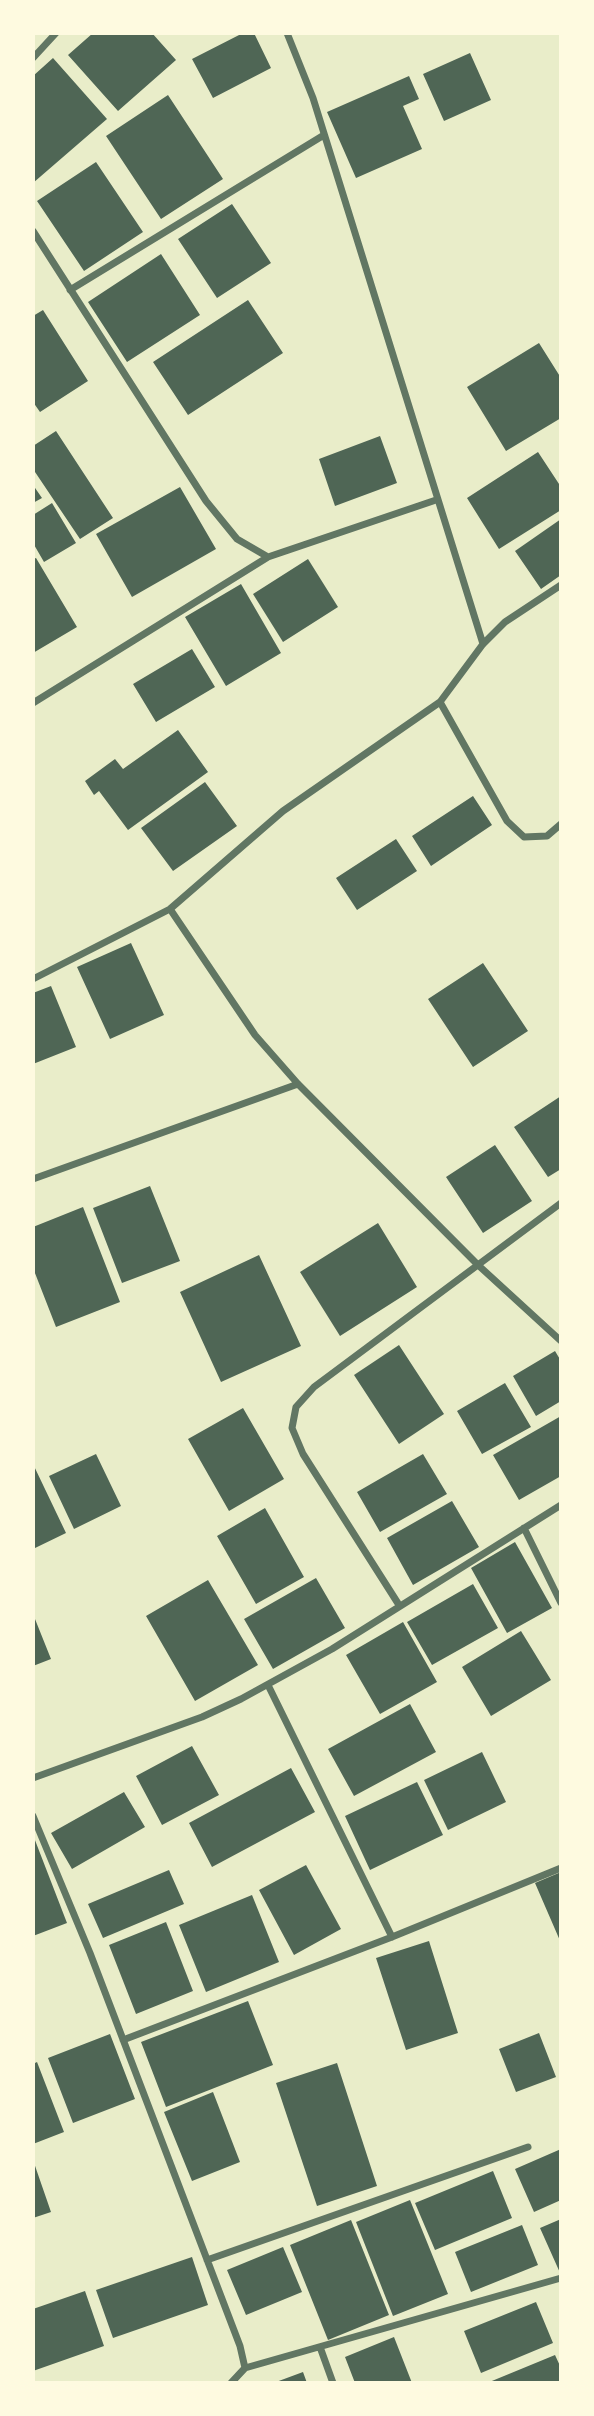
<!DOCTYPE html>
<style>
body{margin:0}
#map{position:relative;width:594px;height:2416px;overflow:hidden;background:#e9edc9;font-family:Manrope,sans-serif}
canvas{display:block}
.frame{position:absolute;inset:0;border:35px solid #fefae0;pointer-events:none}
</style>
<div id="map">
<canvas width="594" height="2416"></canvas>
<div class="frame"></div>
</div>
<script>
const g = document.querySelector('canvas').getContext('2d');
g.lineJoin = 'round';
function paint(path, color) { g.fillStyle = color; g.fill(path, 'evenodd'); }
const shape = rows => new Path2D(rows.map(r => 'M' + r).join(''));
function trace(path, color, width, dash) { g.strokeStyle = color; g.lineWidth = width; g.lineCap = dash ? 'butt' : 'round'; g.setLineDash(dash || []); g.stroke(path); }
const building = shape([
 [93,33,152,33,176,60,118,111,68,55],
 [243,33,254,33,271,68,213,98,192,59],
 [470,53,491,100,444,121,423,74],
 [53,58,107,119,33,183,33,76],
 [409,76,419,99,403,106,422,149,356,178,327,112],
 [168,95,223,179,161,219,106,136],
 [96,162,143,232,84,271,37,201],
 [232,204,271,263,217,298,178,239],
 [161,254,200,315,127,362,88,302],
 [248,300,283,353,188,415,153,362],
 [43,310,88,381,40,412,33,402,33,316],
 [539,343,561,378,561,418,506,451,467,387],
 [56,431,113,518,80,539,33,469,33,446],
 [380,436,397,483,335,506,319,459],
 [538,452,561,487,561,510,499,549,467,498],
 [33,485,42,498,33,503],
 [180,487,216,549,132,597,96,534],
 [52,503,76,543,44,562,33,543,33,515],
 [561,519,561,575,541,589,515,551],
 [36,558,77,627,33,653,33,559],
 [308,559,338,607,283,642,253,594],
 [241,584,281,653,226,686,185,617],
 [192,649,215,687,156,722,133,684],
 [178,730,208,772,128,830,99,791,94,795,85,781,115,759,123,769],
 [205,782,237,826,173,871,141,828],
 [473,796,492,825,431,866,412,836],
 [396,839,417,871,357,910,336,878],
 [131,943,164,1015,110,1039,77,967],
 [483,963,528,1031,473,1067,428,999],
 [51,986,76,1047,33,1064,33,993],
 [561,1096,561,1169,548,1177,514,1127],
 [495,1145,532,1201,483,1233,446,1177],
 [150,1186,180,1261,122,1283,93,1208],
 [83,1207,120,1302,56,1327,33,1268,33,1227],
 [378,1223,417,1287,340,1336,300,1272],
 [259,1255,301,1346,221,1382,180,1292],
 [399,1345,444,1414,399,1444,354,1375],
 [555,1351,561,1361,561,1401,536,1416,513,1376],
 [505,1383,531,1427,482,1454,457,1411],
 [243,1408,284,1479,229,1511,188,1439],
 [561,1416,561,1476,519,1500,493,1455],
 [96,1454,121,1506,74,1529,49,1476],
 [423,1454,447,1494,380,1532,357,1492],
 [33,1464,66,1533,33,1549],
 [452,1501,479,1547,413,1585,387,1538],
 [265,1508,304,1577,256,1604,217,1536],
 [515,1542,552,1608,507,1633,471,1568],
 [316,1578,345,1628,273,1669,244,1619],
 [208,1580,258,1665,195,1701,146,1616],
 [473,1584,498,1628,432,1665,407,1622],
 [33,1614,51,1659,33,1666],
 [403,1622,437,1682,380,1714,346,1655],
 [521,1631,551,1680,491,1716,462,1667],
 [410,1704,436,1752,354,1796,328,1749],
 [192,1746,219,1795,162,1825,136,1776],
 [482,1752,506,1802,448,1830,424,1780],
 [291,1768,315,1812,212,1867,189,1823],
 [417,1782,443,1835,370,1870,345,1816],
 [124,1792,145,1827,72,1869,51,1833],
 [33,1835,67,1923,33,1936],
 [306,1865,341,1929,294,1955,259,1890],
 [169,1870,184,1904,103,1938,88,1904],
 [561,1872,561,1943,535,1883],
 [252,1895,279,1962,206,1992,179,1925],
 [166,1922,193,1991,136,2014,109,1945],
 [429,1941,458,2033,406,2050,376,1958],
 [248,2001,273,2065,166,2107,141,2042],
 [539,2033,556,2077,516,2092,499,2049],
 [110,2034,135,2099,73,2123,48,2058],
 [37,2062,64,2132,33,2144,33,2064],
 [337,2063,377,2186,317,2206,276,2083],
 [213,2092,240,2162,192,2181,164,2112],
 [561,2149,561,2200,534,2212,515,2169],
 [33,2160,51,2212,33,2218],
 [493,2171,512,2218,435,2250,415,2203],
 [410,2200,448,2294,393,2316,356,2222],
 [561,2219,561,2275,540,2228],
 [351,2220,389,2315,328,2340,290,2245],
 [522,2225,538,2265,471,2292,455,2252],
 [283,2247,302,2292,246,2315,227,2270],
 [192,2257,208,2305,113,2338,96,2290],
 [85,2291,104,2346,33,2371,33,2309],
 [536,2302,553,2343,481,2373,464,2331],
 [394,2337,412,2383,355,2383,345,2357],
 [555,2355,561,2368,561,2383,487,2383],
 [303,2372,307,2383,276,2383,276,2382]
]);
const minor = shape([
 [287,33,313,98,483,644],
 [33,58,56,33],
 [33,231,206,501,237,539,268,557,436,500],
 [70,290,324,135],
 [440,702,507,821,524,837,547,836,561,824],
 [33,703,268,557],
 [170,909,255,1035,298,1084,478,1265,561,1341],
 [33,979,170,909,283,811,440,702,483,644,505,622,561,585],
 [33,1179,298,1084],
 [524,1528,561,1603],
 [399,1605,303,1454,292,1428,296,1407,314,1387,561,1203],
 [268,1685,392,1937],
 [33,1778,202,1717,241,1699,332,1649,561,1505],
 [33,1816,90,1953,240,2346,245,2368,231,2383],
 [123,2040,392,1937,561,1868],
 [207,2260,528,2147],
 [320,2347,333,2383],
 [245,2368,561,2278]
]);
paint(building, '#4f6655');
trace(minor, '#617663', 7);
</script>
